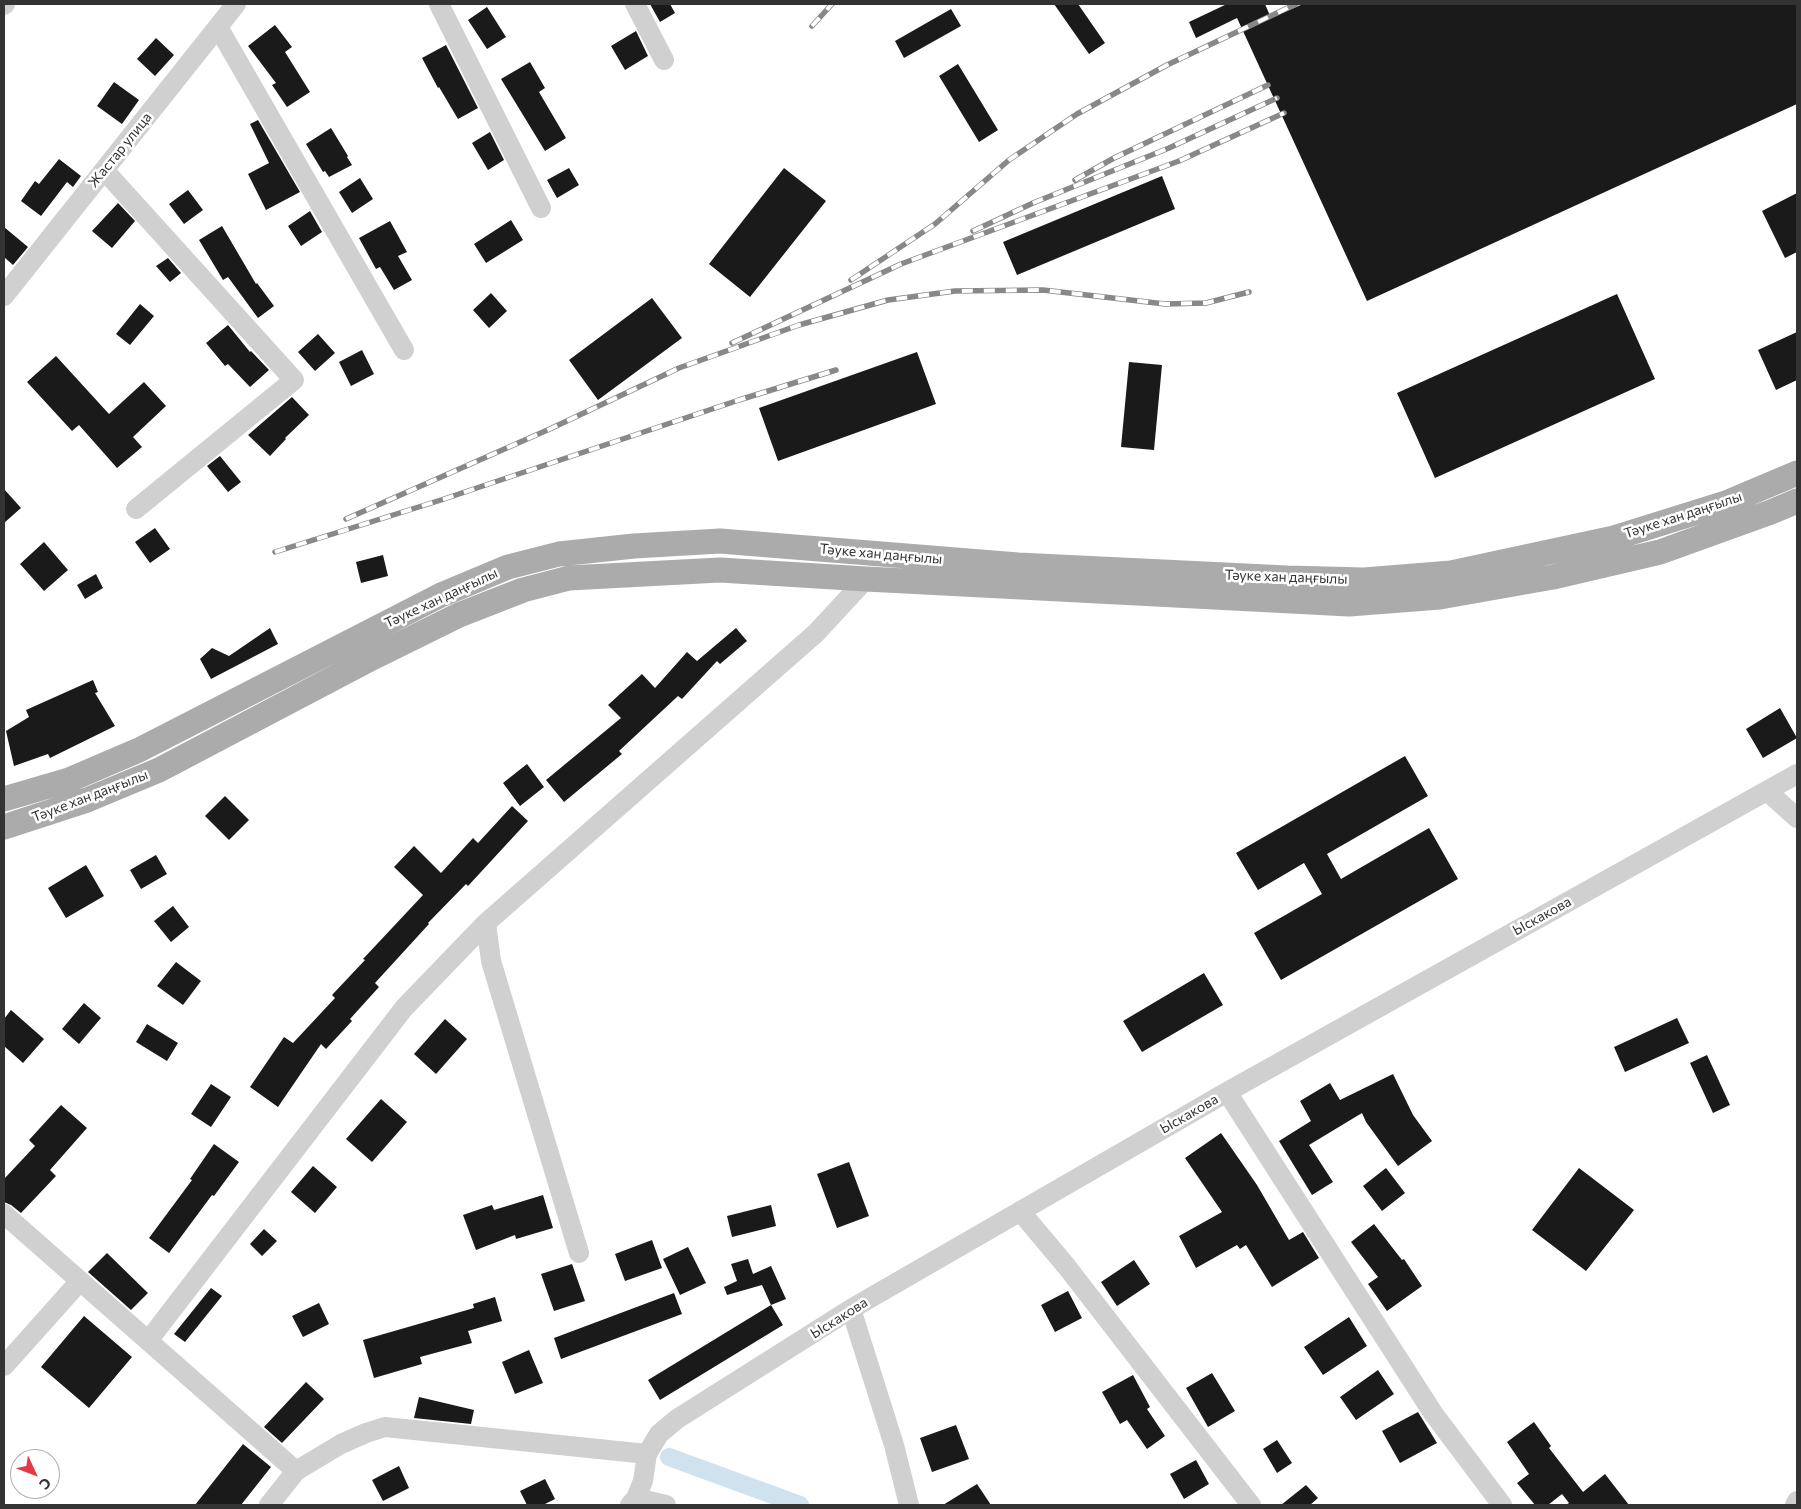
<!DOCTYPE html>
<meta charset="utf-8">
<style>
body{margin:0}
#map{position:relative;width:1801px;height:1509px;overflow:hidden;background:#fff;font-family:Commissioner,sans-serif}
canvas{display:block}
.frame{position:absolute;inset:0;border:5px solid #333;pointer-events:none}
.north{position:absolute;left:10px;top:1449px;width:50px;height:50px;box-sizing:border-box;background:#fff;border:1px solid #adadad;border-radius:50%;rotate:133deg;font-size:14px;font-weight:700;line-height:20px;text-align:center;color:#333}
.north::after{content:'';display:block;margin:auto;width:18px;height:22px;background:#e63946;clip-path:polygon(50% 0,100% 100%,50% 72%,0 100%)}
</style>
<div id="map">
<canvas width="1801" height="1509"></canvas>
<div class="frame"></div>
<div class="north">С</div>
</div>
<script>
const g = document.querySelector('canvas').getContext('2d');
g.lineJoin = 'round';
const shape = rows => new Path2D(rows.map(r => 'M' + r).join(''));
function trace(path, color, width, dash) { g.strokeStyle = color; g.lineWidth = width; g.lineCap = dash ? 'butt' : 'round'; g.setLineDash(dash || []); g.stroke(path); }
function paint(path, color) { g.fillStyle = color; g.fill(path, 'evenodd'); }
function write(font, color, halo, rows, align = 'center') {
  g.font = font + ' Commissioner,sans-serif'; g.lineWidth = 5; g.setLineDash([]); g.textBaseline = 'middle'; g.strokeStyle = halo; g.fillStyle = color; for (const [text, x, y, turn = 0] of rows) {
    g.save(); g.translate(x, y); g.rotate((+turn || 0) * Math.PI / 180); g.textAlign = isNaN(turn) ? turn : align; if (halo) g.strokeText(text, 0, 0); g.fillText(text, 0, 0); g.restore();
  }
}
const canal = shape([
 [669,1457,800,1505]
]);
const building = shape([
 [650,4,670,4,675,13,660,22],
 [1054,4,1078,4,1105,43,1089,54],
 [1227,4,1266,4,1265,4,1271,18,1303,4,1797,4,1797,104,1367,301,1237,18,1196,38,1189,22],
 [487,7,506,37,487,49,468,20],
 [951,9,961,26,904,58,895,41],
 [275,25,292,47,285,52,310,92,287,107,272,85,276,83,248,46],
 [636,31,648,56,625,70,611,46],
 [156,38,174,55,155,76,137,59],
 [446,45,478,108,458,119,439,87,438,88,422,58],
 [530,62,545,88,539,92,566,138,545,151,501,79],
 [958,64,998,130,979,142,939,76],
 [114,82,139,100,122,124,97,106],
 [258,120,300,192,266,210,248,174,269,163,250,124],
 [331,128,348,156,347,157,352,165,329,177,325,171,323,172,306,144],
 [490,132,504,160,488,170,472,143],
 [59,159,81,176,73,187,67,182,41,216,21,201,35,181,39,184],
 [569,168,579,185,557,198,547,180],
 [784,168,826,201,750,297,709,264],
 [1162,176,1175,209,1017,275,1003,242],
 [360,178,373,199,352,213,339,192],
 [188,190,203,210,184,224,169,204],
 [1797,193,1797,252,1785,258,1762,211],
 [118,203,135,221,112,248,92,231],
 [310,211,322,232,301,246,288,226],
 [511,220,523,240,486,263,474,244],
 [390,221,407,252,398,256,412,280,394,290,380,267,376,269,359,238],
 [222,226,256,284,257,283,274,306,258,318,228,277,223,280,199,240],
 [4,227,28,247,13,265,4,257],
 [168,258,181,273,170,282,156,266],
 [491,293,507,311,489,328,473,310],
 [1617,294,1655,379,1435,478,1397,393],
 [652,298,682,338,598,400,569,360],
 [140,304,154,316,130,345,116,334],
 [228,325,250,352,251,351,269,370,250,387,228,364,225,366,206,343],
 [1797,332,1797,380,1776,390,1758,350],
 [318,334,335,353,315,371,298,352],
 [362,350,374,374,351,386,339,362],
 [917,352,936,404,778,461,759,408],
 [56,356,109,414,144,382,166,406,133,437,142,447,117,468,79,425,72,431,27,382],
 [1129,362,1162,365,1154,450,1121,447],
 [292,397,309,415,285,438,286,439,270,456,248,435],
 [220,456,241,482,228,492,207,466],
 [4,489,21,508,4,523],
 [155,528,170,549,150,563,135,542],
 [44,542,68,570,44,591,20,564],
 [383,555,388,576,361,583,356,562],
 [96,574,103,588,85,599,77,585],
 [270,628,278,644,211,679,200,659,212,648,229,656],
 [736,628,747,641,720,664,717,661,682,699,678,696,619,751,622,754,564,802,546,780,621,718,608,705,642,674,655,688,687,652,697,661],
 [93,680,98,692,95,693,115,726,50,758,48,754,14,766,6,731,29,717,26,710],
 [1780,708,1797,738,1763,758,1746,729],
 [1405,756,1428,796,1327,854,1341,879,1429,828,1458,879,1281,980,1254,933,1322,894,1304,863,1258,890,1236,853],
 [527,764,544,787,520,806,503,783],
 [225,796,249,820,229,840,205,816],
 [512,806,528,821,468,886,466,884,428,923,429,924,375,983,379,987,350,1019,352,1021,326,1049,321,1044,278,1107,250,1087,284,1037,293,1043,335,998,332,995,365,960,363,959,423,895,394,867,414,846,441,873,473,838,478,843],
 [156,855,167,874,141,889,130,870],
 [86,865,104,896,66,918,48,888],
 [173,906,189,927,171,942,154,921],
 [176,962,201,981,183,1005,157,986],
 [1204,973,1223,1005,1142,1052,1123,1021],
 [84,1003,101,1018,79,1044,62,1029],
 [11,1010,44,1039,23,1063,4,1046,4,1019],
 [1677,1018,1689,1043,1625,1072,1614,1047],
 [445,1019,467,1039,436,1074,414,1054],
 [147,1024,178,1043,167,1061,136,1042],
 [1707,1055,1730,1105,1713,1113,1690,1063],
 [1393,1074,1413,1115,1432,1141,1398,1166,1366,1122,1362,1113,1309,1145,1333,1182,1312,1195,1279,1141,1311,1121,1300,1101,1330,1083,1340,1100],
 [211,1084,231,1097,211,1127,191,1114],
 [381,1099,407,1122,372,1162,346,1139],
 [61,1105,87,1128,50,1170,56,1176,21,1213,11,1205,4,1202,4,1179,35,1146,29,1140],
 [1221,1133,1257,1185,1289,1240,1303,1232,1319,1258,1272,1287,1246,1245,1240,1249,1237,1245,1196,1268,1179,1236,1222,1212,1185,1158],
 [214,1144,239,1162,214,1196,212,1195,169,1253,149,1238,192,1180,190,1179],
 [849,1162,869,1216,837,1228,817,1174],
 [313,1166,337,1187,315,1213,291,1192],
 [1386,1168,1405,1193,1382,1211,1363,1186],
 [1579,1168,1634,1210,1586,1271,1532,1230],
 [543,1195,553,1228,516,1239,515,1235,476,1250,463,1215,492,1205,494,1210],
 [771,1205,776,1226,732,1237,727,1216],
 [1374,1224,1402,1260,1404,1259,1422,1286,1387,1311,1368,1284,1378,1277,1351,1242],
 [264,1229,277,1241,262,1256,250,1244],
 [652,1240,662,1268,625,1281,615,1254],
 [688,1247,706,1283,680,1295,663,1259],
 [107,1253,148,1293,131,1310,88,1272],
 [748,1259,753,1274,771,1266,786,1299,771,1305,762,1285,727,1295,724,1287,737,1281,731,1264],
 [1134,1260,1150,1284,1117,1306,1101,1282],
 [572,1264,585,1301,554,1311,541,1274],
 [211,1288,222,1296,185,1342,174,1334],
 [1068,1291,1082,1318,1055,1332,1041,1305],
 [674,1293,682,1314,561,1359,554,1338],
 [495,1297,502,1321,468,1331,472,1343,420,1357,422,1364,374,1378,363,1340,474,1308,473,1304],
 [319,1303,329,1324,303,1337,292,1316],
 [771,1305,783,1325,660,1400,648,1380],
 [84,1316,132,1357,89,1408,41,1367],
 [1349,1317,1367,1346,1323,1375,1304,1347],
 [529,1350,543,1383,515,1394,502,1362],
 [1378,1370,1394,1394,1356,1420,1340,1397],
 [1212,1373,1235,1411,1208,1427,1186,1388],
 [1133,1375,1150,1407,1147,1409,1165,1436,1147,1449,1127,1420,1120,1424,1102,1392],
 [306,1382,324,1399,282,1443,264,1427],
 [419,1397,474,1410,471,1424,414,1418],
 [1418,1412,1437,1443,1400,1463,1382,1431],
 [1534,1422,1551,1446,1549,1448,1583,1492,1605,1474,1629,1505,1566,1505,1569,1503,1562,1494,1548,1505,1535,1505,1517,1483,1529,1474,1507,1442],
 [956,1425,969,1459,932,1472,920,1438],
 [1277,1440,1292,1463,1277,1473,1263,1449],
 [243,1444,271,1467,241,1505,195,1505],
 [1196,1460,1209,1484,1184,1499,1170,1474],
 [399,1466,409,1488,383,1501,372,1480],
 [545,1479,555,1499,543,1505,527,1505,520,1491],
 [977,1484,991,1505,943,1505],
 [1306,1485,1318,1498,1310,1505,1281,1505]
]);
const minor = shape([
 [439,4,541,208],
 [635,4,664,60],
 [4,5,5,4],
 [218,27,404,350],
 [104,170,294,380,136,509],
 [4,296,236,4],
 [1767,791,1797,818],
 [486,923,491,961,579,1253],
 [1227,1092,1433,1413,1502,1505],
 [1020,1211,1067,1267,1251,1505],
 [4,1214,296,1471],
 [851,1309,894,1445,909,1505],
 [148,1341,404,1008,486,923,816,633,866,579],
 [4,1366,80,1281],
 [636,1498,666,1505],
 [269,1505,296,1471,341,1444,366,1433,385,1427,647,1454],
 [630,1505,636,1498,643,1481,647,1454,659,1434,677,1419,851,1309,1227,1092,1797,774],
 [1795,1505,1797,1501]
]);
const major = shape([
 [4,799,69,780,139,750,441,595,508,567,559,554,634,546,720,541,1018,565,1287,578,1364,580,1451,573,1614,538,1726,503,1797,473],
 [4,827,87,800,159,770,372,658,459,615,523,590,569,578,720,570,866,579,1349,604,1440,597,1553,577,1660,552,1771,512,1797,501]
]);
const rail = shape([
 [812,26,832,4],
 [1075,180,1114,158,1268,85],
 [973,231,1033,203,1169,148,1277,98],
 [851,280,935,224,1009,160,1077,114,1167,65,1296,4],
 [732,343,901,264,1179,161,1284,113],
 [346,519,552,428,679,368,799,325,888,300,955,291,1043,290,1165,304,1206,303,1249,292],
 [275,552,441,500,739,400,836,370]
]);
const streetNames = [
 ["Жастар улица",120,150,-51],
 ["Тәуке хан даңғылы",1683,515,-18],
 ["Тәуке хан даңғылы",881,554,5],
 ["Тәуке хан даңғылы",1286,577,2],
 ["Тәуке хан даңғылы",441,598,-25],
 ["Тәуке хан даңғылы",90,796,-21],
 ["Ыскакова",1542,916,-29],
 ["Ыскакова",1189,1114,-30],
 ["Ыскакова",839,1318,-32]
];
trace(canal, '#cfe2ee', 18);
paint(building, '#1a1a1a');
trace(minor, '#d0d0d0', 20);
trace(major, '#ababab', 25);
trace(rail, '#888', 5.5);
trace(rail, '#fff', 4, [11]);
write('14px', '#333', '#fff', streetNames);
</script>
